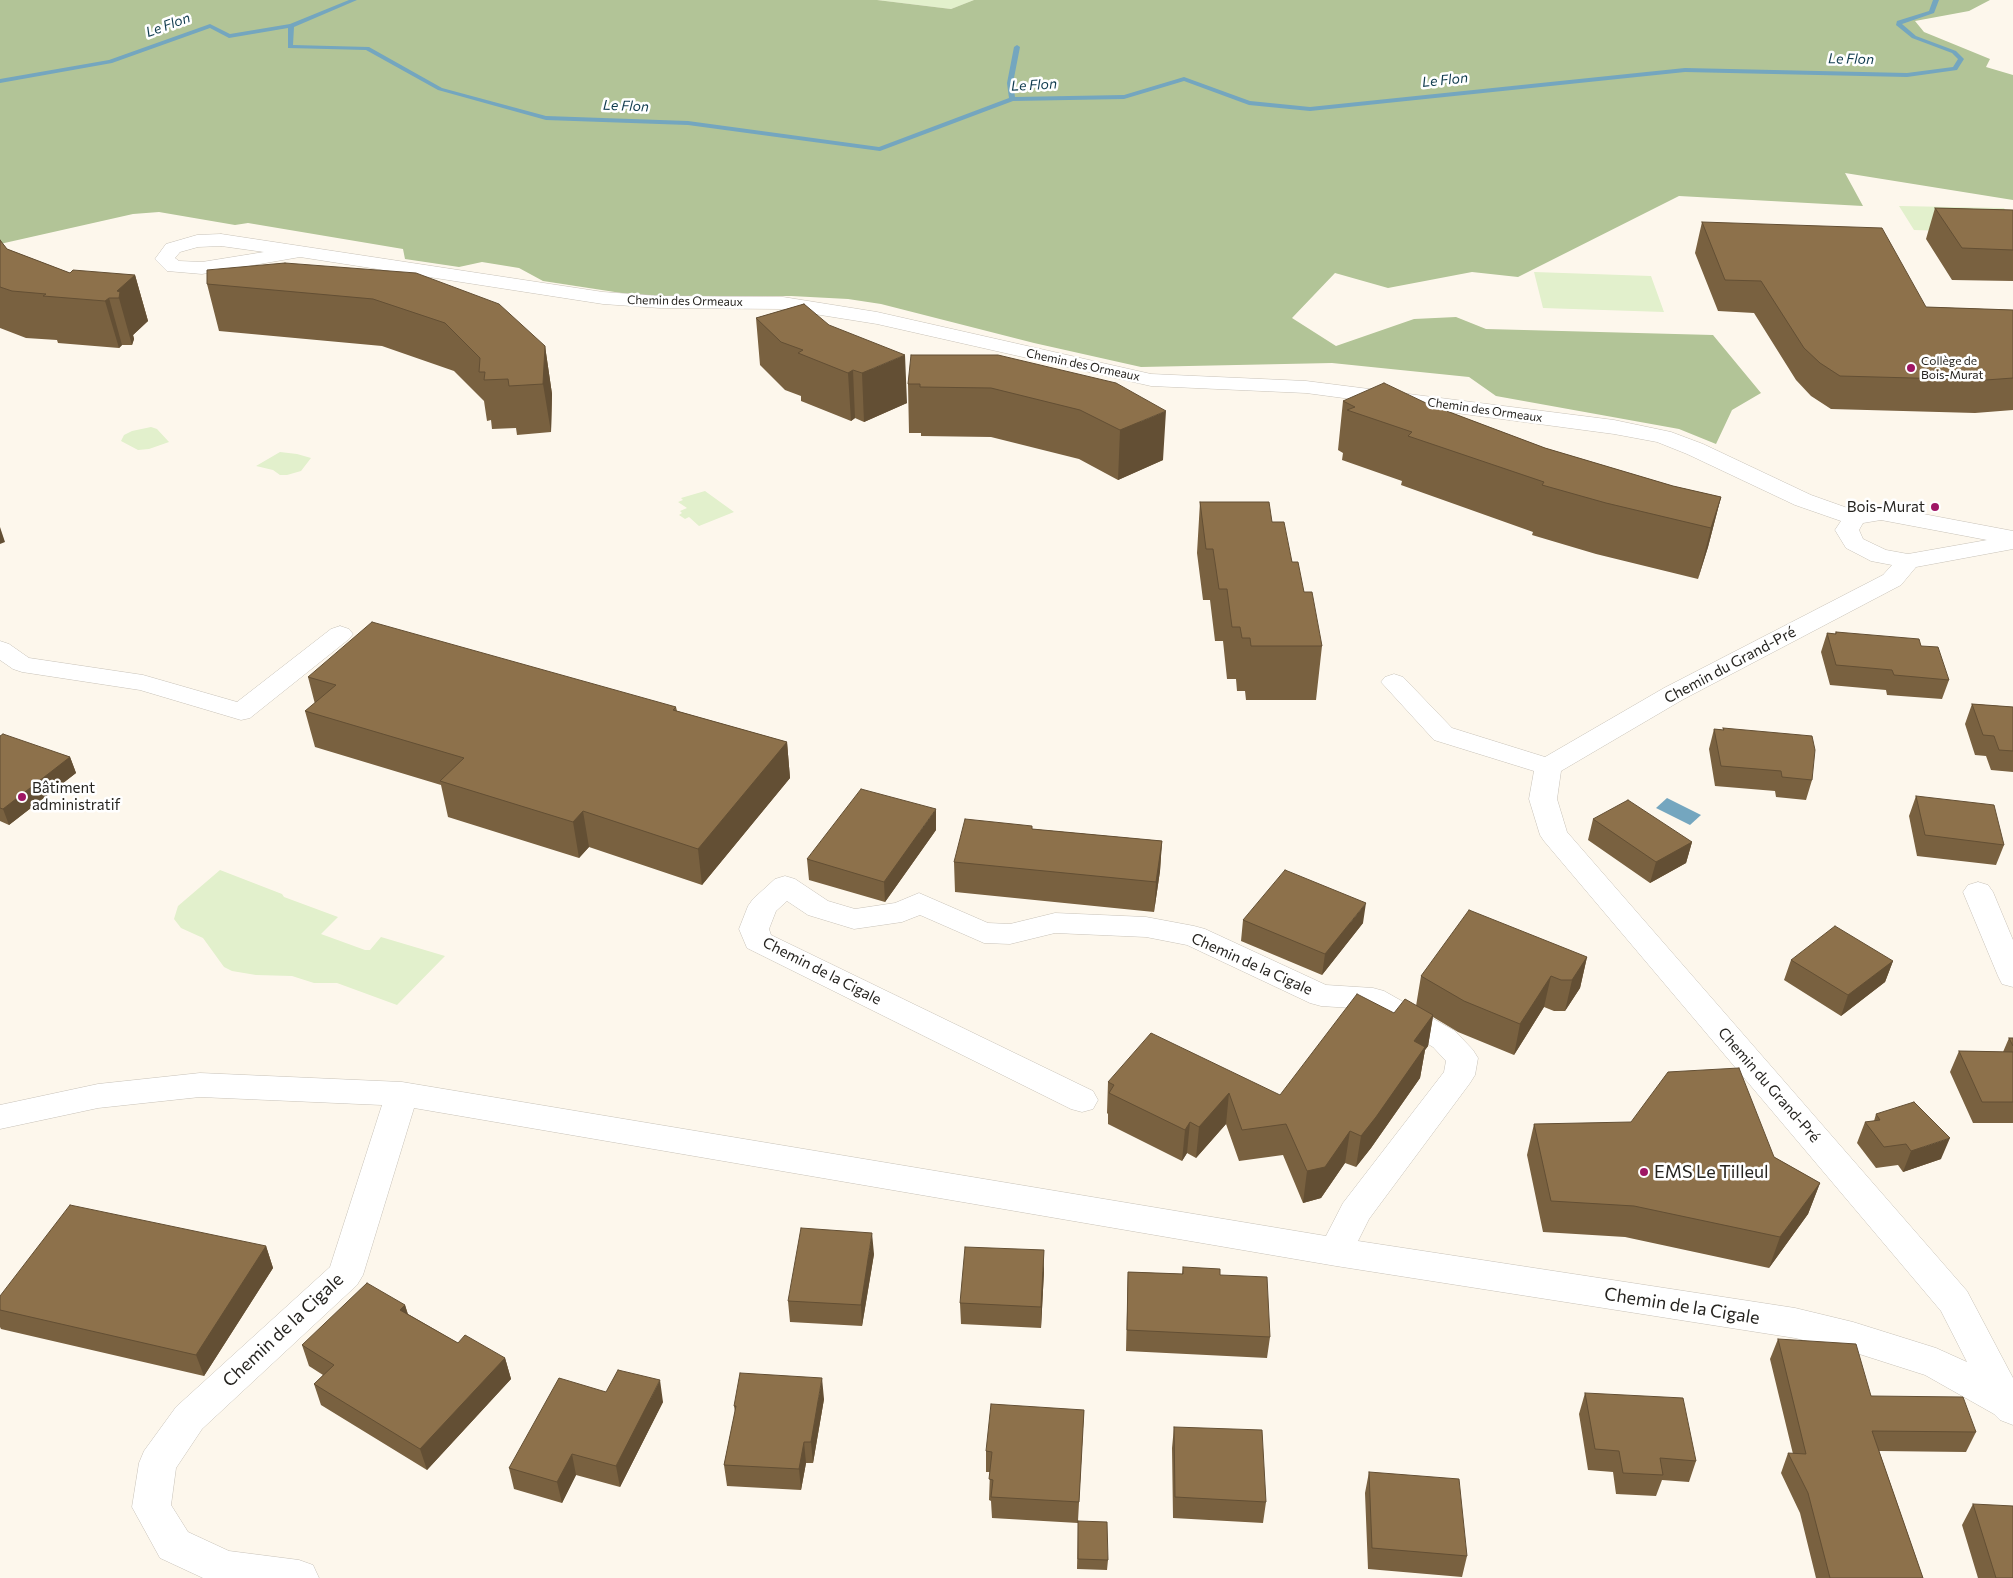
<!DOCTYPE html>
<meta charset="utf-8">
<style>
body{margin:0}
canvas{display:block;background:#fdf7ec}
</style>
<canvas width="2013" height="1578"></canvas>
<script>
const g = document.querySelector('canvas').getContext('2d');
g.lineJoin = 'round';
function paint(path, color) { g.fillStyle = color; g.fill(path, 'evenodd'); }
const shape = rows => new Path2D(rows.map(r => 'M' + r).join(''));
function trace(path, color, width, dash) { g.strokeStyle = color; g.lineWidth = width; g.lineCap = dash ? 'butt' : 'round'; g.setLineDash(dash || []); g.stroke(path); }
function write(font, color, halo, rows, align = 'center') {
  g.font = font + ' Commissioner,sans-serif'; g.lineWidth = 5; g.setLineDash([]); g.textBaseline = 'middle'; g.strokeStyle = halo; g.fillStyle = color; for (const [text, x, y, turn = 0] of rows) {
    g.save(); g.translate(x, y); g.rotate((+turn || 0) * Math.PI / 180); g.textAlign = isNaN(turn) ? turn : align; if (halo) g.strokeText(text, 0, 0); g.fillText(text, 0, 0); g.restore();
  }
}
const green = shape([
 [877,0,974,0,951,9],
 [1899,206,2004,208,2013,221,2013,233,1914,230],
 [1534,272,1651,276,1664,312,1543,308],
 [151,427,157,429,169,442,149,449,138,450,121,441,124,435,132,431],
 [280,452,297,454,311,458,301,471,287,475,280,475,273,470,256,466],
 [705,491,734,512,699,526,689,517,685,519,679,515,682,513,680,511,687,508,678,502,683,500,681,498],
 [220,870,282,894,284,897,338,917,321,934,365,950,370,950,381,937,445,956,397,1005,337,983,314,983,292,976,256,975,232,971,224,967,203,938,181,928,174,919,178,906]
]);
const forest = shape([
 [0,0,877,0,951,9,974,0,1990,0,1969,11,1915,21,1924,32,1990,59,1986,67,2013,75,2013,200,1845,173,1863,206,1679,196,1518,277,1472,272,1388,288,1335,273,1292,318,1336,346,1414,319,1456,317,1486,329,1713,335,1761,393,1732,410,1716,444,1679,429,1496,396,1469,377,1332,363,1141,367,1034,343,881,304,848,299,791,296,654,296,628,294,543,281,519,268,482,262,459,267,405,259,403,249,248,223,235,225,159,212,133,214,0,244]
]);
const water = shape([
 [1667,798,1701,815,1690,825,1656,808]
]);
const stream = shape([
 [349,0,357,0,294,27,293,45,369,47,442,88,546,116,688,121,879,147,1009,98,1007,83,1014,47,1017,45,1020,47,1013,83,1015,97,1124,95,1184,77,1250,101,1310,107,1685,68,1907,73,1953,67,1958,59,1952,53,1912,38,1896,25,1897,21,1929,11,1933,0,1939,0,1934,13,1902,24,1916,36,1956,51,1964,59,1957,70,1907,77,1685,72,1310,111,1249,105,1184,81,1124,99,1013,101,880,151,688,125,546,120,438,90,366,50,288,48,288,28,229,38,210,28,112,63,0,83,0,79,109,60,210,24,230,34,290,24,349,0]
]);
const minor = shape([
 [221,234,603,292,660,296,783,297,877,312,1151,374,1306,381,1614,420,1671,432,1703,444,1811,495,1856,511,1881,506,2013,531,2013,549,1916,567,1901,585,1682,700,1561,771,1557,799,1567,832,1967,1291,2013,1378,2013,1425,2000,1420,1994,1414,1925,1375,1853,1352,1795,1338,1336,1266,414,1108,363,1275,357,1285,202,1429,176,1468,171,1505,188,1532,229,1551,299,1560,313,1565,319,1578,203,1578,160,1558,132,1507,139,1463,144,1451,176,1407,330,1267,382,1105,200,1097,98,1108,0,1129,0,1105,98,1084,200,1073,402,1082,1326,1236,1343,1203,1444,1072,1446,1061,1433,1047,1367,1009,1321,1006,1310,1003,1187,945,1146,937,1055,933,1010,944,984,943,920,915,902,922,854,929,808,915,787,901,776,911,769,929,771,935,1093,1091,1098,1100,1093,1109,1082,1112,1071,1109,747,948,739,929,748,906,753,899,775,879,785,876,795,879,828,901,855,909,895,903,919,893,988,923,1010,924,1055,913,1146,917,1194,926,1205,929,1326,985,1373,988,1384,991,1455,1031,1473,1050,1478,1058,1475,1075,1470,1083,1369,1219,1358,1241,1795,1308,1853,1322,1936,1348,1967,1362,1941,1311,1544,841,1540,835,1529,799,1534,771,1434,740,1381,682,1385,677,1394,674,1403,677,1452,728,1545,757,1664,688,1883,575,1892,565,1871,561,1846,548,1835,530,1841,521,1795,505,1687,454,1657,442,1614,434,1306,393,1151,386,877,324,783,309,660,308,603,304,300,257,202,274,167,271,155,259,166,244,197,235,221,234],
 [221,246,264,252,202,262,179,261,175,258,180,252,198,247,221,246],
 [1881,520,1987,540,1908,554,1886,550,1863,539,1859,530,1863,523,1881,520],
 [340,626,349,629,353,634,349,639,250,718,241,720,140,690,22,672,13,669,0,660,0,641,9,644,29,658,143,675,237,702,331,629,340,626],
 [1978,882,1988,885,1993,892,2013,940,2013,987,2002,984,1998,976,1963,892,1968,885,1978,882]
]);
const wall = shape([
 [1935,208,2013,210,2013,281,1952,280,1926,239],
 [1702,222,1926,307,2013,310,2013,410,1975,413,1831,409,1811,396,1796,380,1754,313,1718,311,1695,253],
 [0,240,7,249,70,273,135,275,148,321,133,335,134,339,132,345,122,345,119,348,58,343,57,340,26,338,0,328],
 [285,263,545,346,552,394,551,432,517,435,516,428,492,429,491,420,487,421,484,401,454,371,382,346,219,331,207,284],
 [804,304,907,403,864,422,855,418,851,421,801,401,801,396,785,390,760,365,756,318],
 [1116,383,1163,460,1118,480,1079,459,991,437,921,436,921,433,909,433,908,384],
 [1343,401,1428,404,1545,448,1673,486,1721,497,1708,547,1698,579,1596,554,1532,535,1533,532,1401,485,1402,481,1342,460,1343,453,1338,450],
 [1200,502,1272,522,1292,562,1304,592,1322,646,1316,700,1246,700,1245,691,1237,691,1236,679,1227,679,1223,641,1215,641,1210,600,1203,600,1197,553],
 [1836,632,1921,646,1949,680,1942,699,1887,695,1886,690,1830,685,1821,652,1827,633,1835,634],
 [308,677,676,707,677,711,787,742,790,778,702,885,589,847,579,858,448,817,441,785,315,747,305,711,315,704],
 [1972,704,2013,707,2013,772,1991,770,1986,756,1975,755,1965,724],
 [1723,728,1812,780,1806,800,1776,797,1775,791,1715,786,1709,749,1714,729,1723,730],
 [0,736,70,757,76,773,9,825,0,821],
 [1916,796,2004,845,1996,865,1917,856,1909,816],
 [1593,819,1692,842,1686,863,1650,883,1588,840],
 [1032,826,1032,829,1162,841,1160,871,1154,912,955,892,954,862],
 [936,830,885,902,809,880,807,859],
 [1243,920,1363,923,1322,975,1241,941],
 [1587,957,1580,988,1565,1011,1554,1011,1544,1007,1514,1055,1458,1032,1433,1017,1428,1046,1425,1050,1420,1078,1371,1148,1356,1167,1345,1163,1321,1198,1303,1203,1283,1155,1239,1161,1226,1124,1196,1158,1187,1153,1182,1161,1108,1124,1108,1114,1107,1113,1108,1082,1280,1095,1394,1013,1416,1006,1421,976],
 [1791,960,1893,961,1885,982,1841,1016,1784,980],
 [2009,1038,2013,1038,2013,1123,1973,1123,1950,1072,1959,1051,2003,1052],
 [1876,1114,1941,1159,1903,1172,1898,1165,1876,1168,1857,1143,1865,1122,1874,1121],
 [1534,1124,1774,1157,1820,1183,1808,1214,1769,1268,1625,1237,1543,1232,1527,1155],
 [266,1246,273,1268,204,1376,1,1329,0,1327,0,1296],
 [874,1254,862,1326,790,1322,788,1301],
 [1183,1267,1220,1275,1270,1337,1267,1358,1126,1351,1128,1272,1182,1274],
 [1044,1271,1041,1328,961,1324,960,1303],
 [405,1305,408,1314,458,1343,505,1358,511,1379,427,1470,321,1405,314,1384,323,1375,309,1366,302,1345],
 [1778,1339,1871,1396,1976,1432,1966,1452,1879,1451,1923,1578,1816,1578,1800,1513,1781,1473,1788,1453,1793,1454,1770,1359],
 [606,1392,663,1402,620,1487,576,1475,562,1503,514,1489,509,1468],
 [1585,1393,1696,1461,1689,1482,1662,1480,1656,1496,1616,1494,1613,1472,1588,1470,1579,1414],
 [824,1399,813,1463,806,1463,801,1490,727,1486,724,1465,735,1412,734,1406],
 [1084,1410,1078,1521,1108,1560,1107,1570,1077,1569,1078,1523,992,1518,991,1501,989,1500,990,1472,986,1472,986,1451],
 [1174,1427,1266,1502,1263,1523,1173,1518,1172,1448],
 [1369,1472,1467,1556,1462,1577,1368,1569,1365,1493],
 [1973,1504,2013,1578,1978,1578,1962,1525]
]);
const shadedWall = shape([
 [135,275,148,321,133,335,134,339,132,345,117,291],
 [109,298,122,345,119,348,105,301],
 [545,346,552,394,551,432,543,384],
 [905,355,907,403,864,422,862,373],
 [853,370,855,418,851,421,848,373],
 [1166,411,1163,460,1118,480,1120,430],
 [1721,497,1708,547,1698,579,1711,528],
 [0,527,5,542,0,544],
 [787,742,790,778,702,885,698,849],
 [70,757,76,773,9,825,3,809],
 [936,809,936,830,885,902,884,882],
 [583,811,589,847,579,858,573,822],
 [1162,841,1160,871,1154,912,1156,882],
 [1692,842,1686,863,1650,883,1656,862],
 [1366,903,1363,923,1322,975,1325,954],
 [1587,957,1580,988,1565,1011,1572,980],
 [1893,961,1885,982,1841,1016,1848,995],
 [1551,976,1544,1007,1514,1055,1520,1024],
 [1433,1015,1428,1046,1425,1050,1420,1078,1371,1148,1356,1167,1361,1136,1414,1041],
 [1229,1093,1226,1124,1196,1158,1199,1127],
 [1190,1122,1187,1153,1182,1161,1185,1130],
 [1350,1131,1345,1163,1321,1198,1303,1203,1307,1171],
 [1950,1138,1941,1159,1903,1172,1911,1151],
 [1820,1183,1808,1214,1769,1268,1780,1237],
 [872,1233,874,1254,862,1326,861,1305],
 [266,1246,273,1268,204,1376,196,1355],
 [1044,1250,1044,1271,1041,1328,1041,1307],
 [405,1305,411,1326,400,1310],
 [505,1358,511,1379,427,1470,420,1449],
 [822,1378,824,1399,813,1463,811,1442],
 [660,1380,663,1402,620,1487,616,1466],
 [804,1442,806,1463,801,1490,799,1469],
 [572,1454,576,1475,562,1503,557,1482]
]);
const building = shape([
 [1935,208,2013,210,2013,250,1962,248,1935,208],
 [1702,222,1882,228,1926,307,2013,310,2013,378,1986,380,1840,376,1820,363,1804,348,1761,281,1725,280,1702,222],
 [0,240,7,249,70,273,73,270,135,275,117,291,120,292,119,298,109,298,105,301,43,296,46,294,12,291,0,287,0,240],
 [285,263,416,273,499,304,545,346,543,384,509,386,508,379,484,380,485,372,479,372,480,358,445,323,373,299,207,284,207,270,285,263],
 [804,304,829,325,905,355,862,373,853,370,848,373,798,353,803,350,781,342,756,318,804,304],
 [911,355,998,355,1116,383,1166,411,1120,430,1080,410,991,388,920,387,920,384,908,384,911,355],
 [1384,383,1428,404,1545,448,1673,486,1721,497,1711,528,1606,503,1542,485,1544,482,1408,436,1412,432,1347,410,1355,407,1343,401,1384,383],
 [1200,502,1269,502,1272,522,1284,522,1292,562,1298,562,1304,592,1312,592,1322,646,1251,646,1250,638,1242,638,1240,627,1232,627,1227,589,1219,589,1213,549,1206,549,1200,502],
 [372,622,676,707,673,710,787,742,698,849,583,811,573,822,440,781,464,758,305,711,336,685,308,677,372,622],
 [1836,632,1919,639,1921,646,1938,647,1949,680,1894,675,1892,670,1836,665,1827,633,1836,634,1836,632],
 [1972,704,2013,707,2013,751,1999,750,1994,736,1983,735,1972,704],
 [1723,728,1812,736,1815,750,1812,780,1782,777,1781,771,1721,766,1714,729,1724,730,1723,728],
 [3,734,70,757,3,809,0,808,0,736,3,734],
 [861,789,936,809,884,882,807,859,861,789],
 [1916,796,1994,805,2004,845,1925,835,1916,796],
 [1628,800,1692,842,1656,862,1593,819,1628,800],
 [965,819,1032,826,1032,829,1162,841,1156,882,954,862,965,819],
 [1285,870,1366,903,1325,954,1243,920,1285,870],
 [1469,910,1587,957,1572,980,1561,980,1551,976,1520,1024,1464,1001,1421,976,1469,910],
 [1835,926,1893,961,1848,995,1791,960,1835,926],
 [1357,994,1394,1013,1405,999,1433,1015,1414,1041,1425,1047,1376,1117,1361,1136,1350,1131,1325,1167,1307,1171,1286,1124,1242,1130,1229,1093,1199,1127,1190,1122,1185,1130,1109,1093,1114,1085,1108,1082,1151,1033,1280,1095,1357,994],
 [2009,1038,2013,1038,2013,1046,2009,1038],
 [1959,1051,2013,1052,2013,1102,1982,1102,1959,1051],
 [1739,1068,1774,1157,1820,1183,1780,1237,1634,1206,1551,1201,1534,1124,1631,1122,1668,1072,1739,1068],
 [1914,1102,1950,1138,1911,1151,1906,1144,1884,1147,1865,1122,1880,1120,1876,1114,1914,1102],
 [70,1205,266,1246,196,1355,0,1310,0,1296,70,1205],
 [801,1228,872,1233,861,1305,788,1301,801,1228],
 [965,1247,1044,1250,1041,1307,960,1303,965,1247],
 [1183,1267,1220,1269,1220,1275,1267,1277,1270,1337,1127,1330,1128,1272,1183,1274,1183,1267],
 [367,1283,405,1305,400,1310,458,1343,465,1335,505,1358,420,1449,314,1384,334,1365,302,1345,367,1283],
 [1778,1339,1856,1344,1871,1396,1963,1397,1976,1432,1872,1431,1923,1578,1830,1578,1808,1493,1788,1453,1806,1454,1778,1339],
 [618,1370,660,1380,616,1466,572,1454,557,1482,509,1468,559,1378,606,1392,618,1370],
 [740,1373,822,1378,811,1442,804,1442,799,1469,724,1465,736,1406,734,1406,740,1373],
 [1585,1393,1683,1398,1696,1461,1660,1458,1663,1475,1623,1473,1619,1451,1595,1449,1585,1393],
 [991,1404,1084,1410,1079,1502,991,1497,993,1480,989,1479,992,1452,986,1451,991,1404],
 [1174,1427,1262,1430,1266,1502,1175,1497,1174,1427],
 [1369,1472,1459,1479,1467,1556,1372,1548,1369,1472],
 [1973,1504,2013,1506,2013,1578,1996,1578,1973,1504],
 [1078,1521,1107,1522,1108,1560,1078,1559,1078,1521]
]);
const markers = [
 [1911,368,5,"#9f1664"],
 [1935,507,5,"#9f1664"],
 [22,797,5,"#9f1664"],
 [1644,1172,5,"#9f1664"]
];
const farStreetnames = [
 ["Chemin des Ormeaux",685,301,1],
 ["Chemin des Ormeaux",1083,365,12],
 ["Chemin des Ormeaux",1485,410,8]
];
const farPoinames = [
 ["Collège de",1921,361],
 ["Bois-Murat",1921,375]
];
const farWaternames = [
 ["Le Flon",168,25,-20],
 ["Le Flon",1851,59,1],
 ["Le Flon",1445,80,-6],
 ["Le Flon",1034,85,-3],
 ["Le Flon",626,106,2]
];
const poiNames = [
 ["Bois-Murat",1925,507],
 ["Bâtiment",32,788,"left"],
 ["administratif",32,805,"left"]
];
const streetNames = [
 ["Chemin du Grand-Pré",1730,665,-28],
 ["Chemin de la Cigale",1252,964,24],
 ["Chemin de la Cigale",822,971,27],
 ["Chemin du Grand-Pré",1769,1085,49]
];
const nearPoinames = [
 ["EMS Le Tilleul",1654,1172]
];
const nearStreetnames = [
 ["Chemin de la Cigale",1682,1306,9],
 ["Chemin de la Cigale",283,1330,-43]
];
paint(green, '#e2f0cc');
paint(forest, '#b2c497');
paint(water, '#74a6bf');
paint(stream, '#74a6bf');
trace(minor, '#c8c2b8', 1);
paint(minor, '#fff');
paint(wall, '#796140');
paint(shadedWall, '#634f34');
paint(building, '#8d714b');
trace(building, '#634f34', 1);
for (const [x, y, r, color] of markers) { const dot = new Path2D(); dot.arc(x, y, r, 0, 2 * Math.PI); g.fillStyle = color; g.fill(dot); trace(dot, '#fff', 2); }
write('12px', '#262420', '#fff', farStreetnames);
write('12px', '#262420', '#fff', farPoinames, 'left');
write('italic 14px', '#0f3b4e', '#fff', farWaternames);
write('15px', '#262420', '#fff', poiNames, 'right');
write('15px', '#262420', '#fff', streetNames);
write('18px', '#262420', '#fff', nearPoinames, 'left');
write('18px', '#262420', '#fff', nearStreetnames);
</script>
